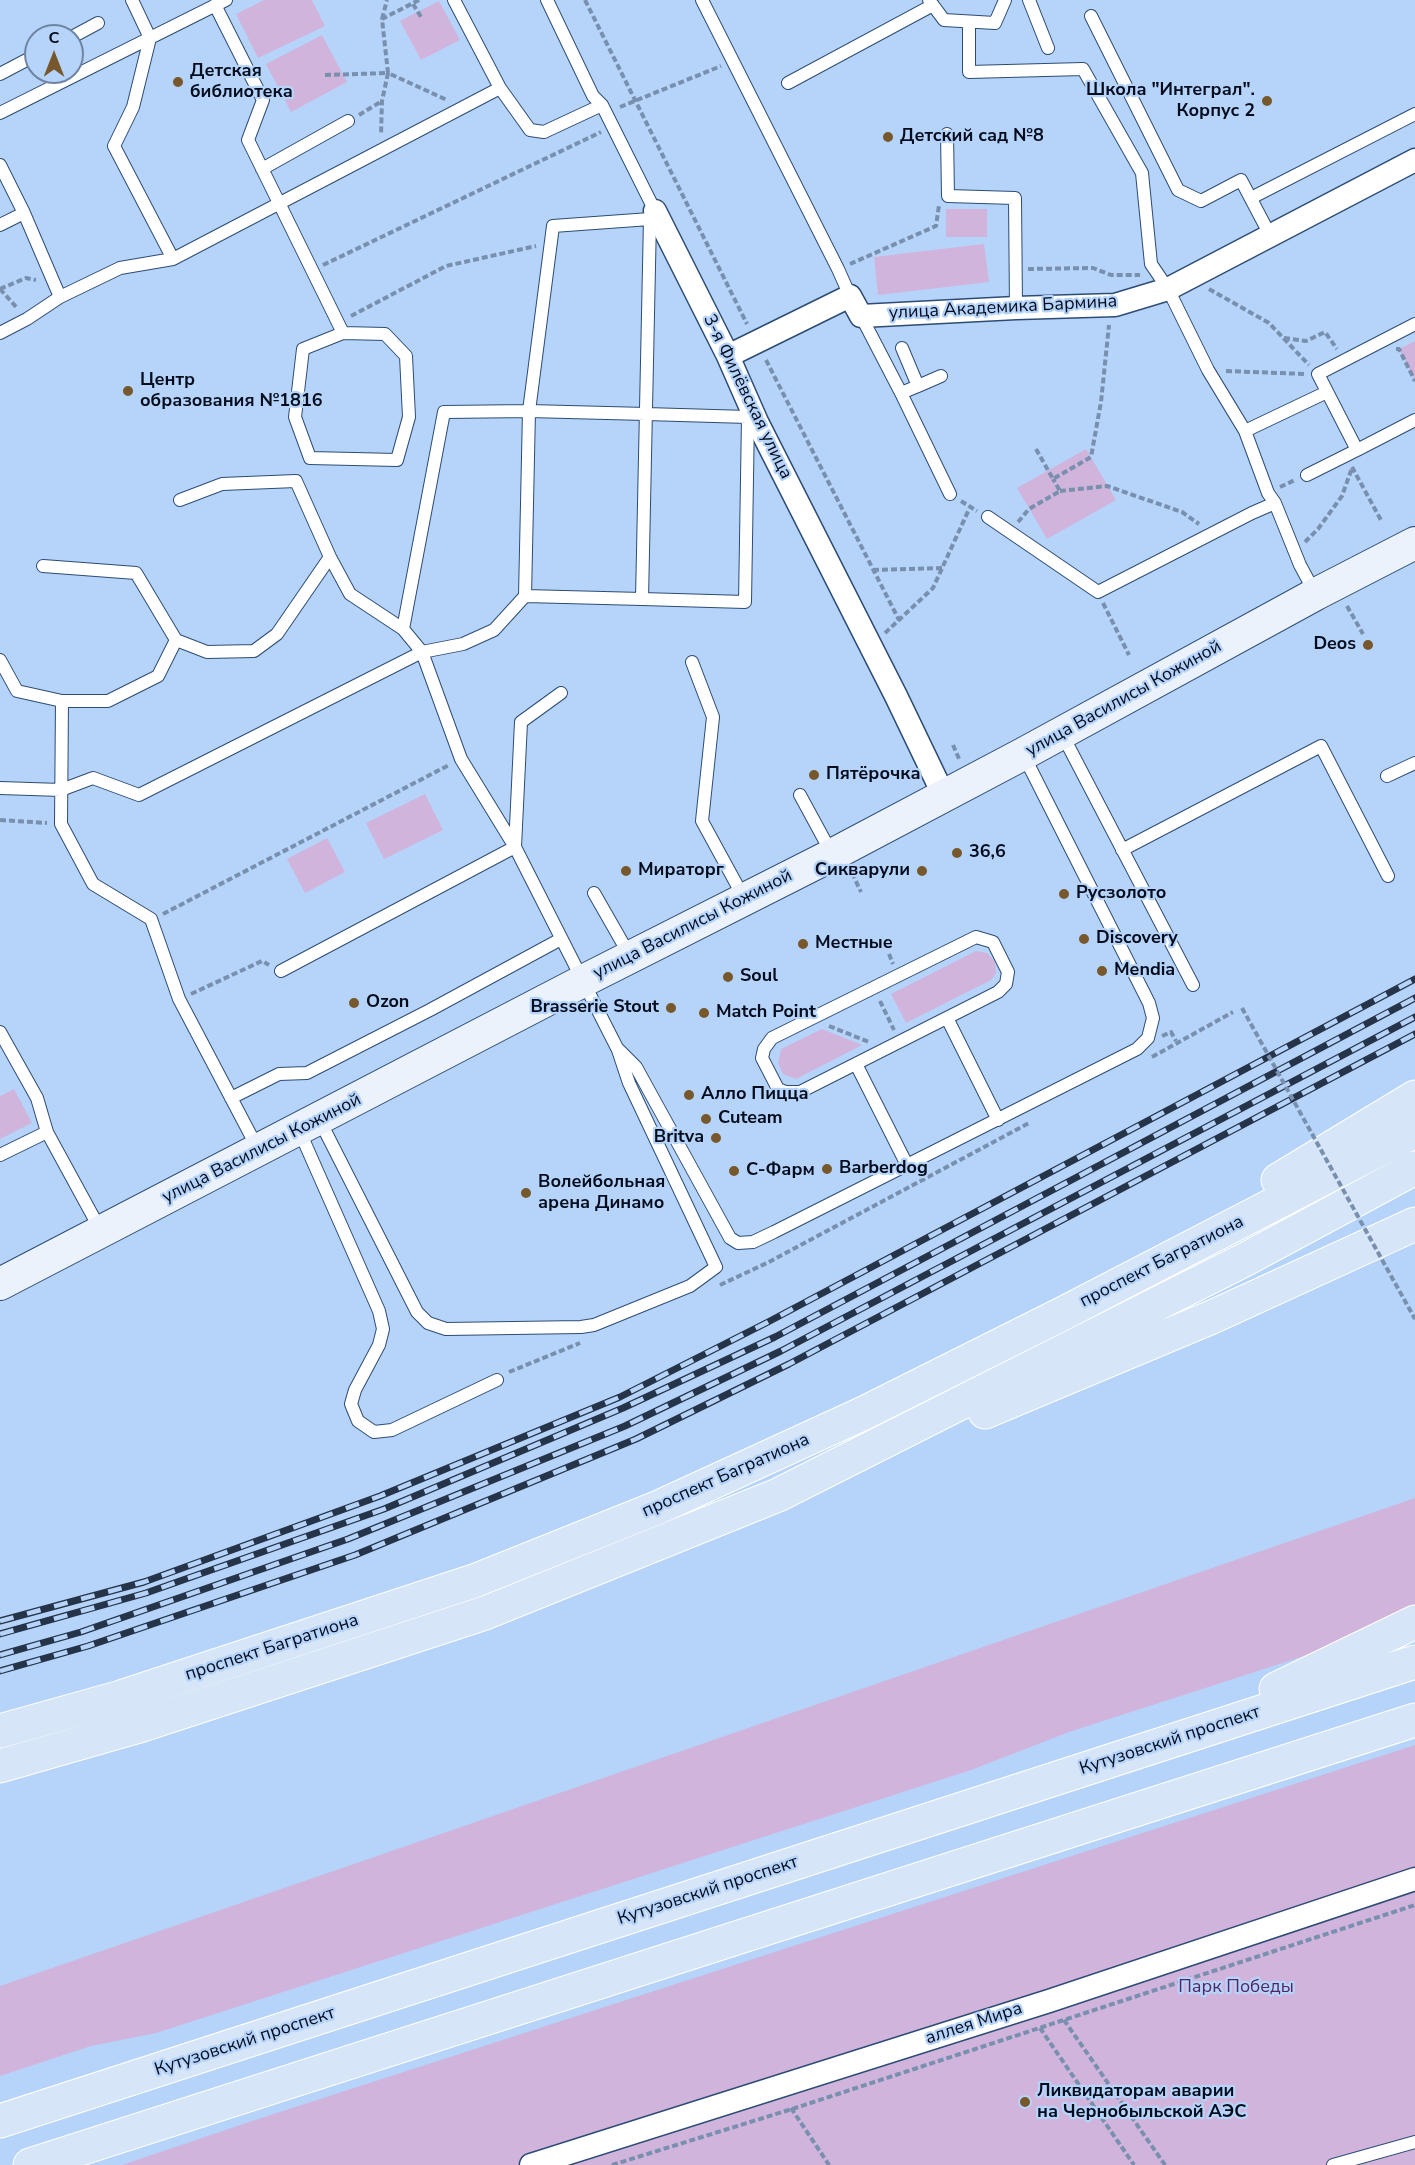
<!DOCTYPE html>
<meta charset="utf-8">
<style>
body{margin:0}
#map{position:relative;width:1415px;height:2165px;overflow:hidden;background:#b6d4fa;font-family:"Nunito Sans",sans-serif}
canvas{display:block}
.north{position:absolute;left:24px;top:24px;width:60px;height:60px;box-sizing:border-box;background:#b6d4fa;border:2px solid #6e84a2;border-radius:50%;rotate:0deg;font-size:16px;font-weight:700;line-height:24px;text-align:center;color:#030c1d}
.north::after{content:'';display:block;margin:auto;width:21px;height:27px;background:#76582c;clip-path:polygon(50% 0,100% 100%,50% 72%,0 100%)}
</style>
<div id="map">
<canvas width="1415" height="2165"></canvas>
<div class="north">С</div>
</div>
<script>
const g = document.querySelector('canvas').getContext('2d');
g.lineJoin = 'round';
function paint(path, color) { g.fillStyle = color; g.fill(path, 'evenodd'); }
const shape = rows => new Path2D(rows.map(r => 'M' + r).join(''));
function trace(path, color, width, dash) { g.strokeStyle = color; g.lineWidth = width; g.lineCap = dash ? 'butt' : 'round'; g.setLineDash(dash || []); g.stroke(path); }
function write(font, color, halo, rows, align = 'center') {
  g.font = font + ' "Nunito Sans",sans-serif'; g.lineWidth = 4.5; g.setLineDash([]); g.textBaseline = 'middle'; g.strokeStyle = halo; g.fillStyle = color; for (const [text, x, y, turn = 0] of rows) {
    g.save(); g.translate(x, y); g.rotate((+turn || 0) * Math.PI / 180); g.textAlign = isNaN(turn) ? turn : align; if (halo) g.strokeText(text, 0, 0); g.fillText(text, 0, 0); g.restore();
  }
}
const green = shape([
 [264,0,312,0,325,26,258,58,236,14],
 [439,1,460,40,421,60,400,21],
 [322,35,347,82,291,112,266,64],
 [946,209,987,209,987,237,946,237],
 [984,244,989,282,878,295,874,257],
 [1415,341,1415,381,1399,349],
 [1086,449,1116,500,1047,539,1017,488],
 [425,794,443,830,384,859,366,823],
 [327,838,345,872,305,893,287,859],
 [976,951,987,953,995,962,996,973,991,980,906,1023,891,994],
 [822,1029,862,1045,796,1079,783,1074,778,1063,781,1049],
 [14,1089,32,1123,0,1139,0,1096],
 [1415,1498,1415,1613,1363,1637,1069,1732,971,1770,156,2033,91,2046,0,2076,0,1986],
 [1415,1745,1415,2165,122,2165,255,2120]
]);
const path = shape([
 [419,0,382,19,388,73,447,100],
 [585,0,747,324],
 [413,4,421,17],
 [382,19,387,0],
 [325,75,388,73,382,101,381,135],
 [620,107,721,66],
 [359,115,382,101],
 [850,264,936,226,939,205],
 [323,265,601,132],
 [1028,269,1093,268,1111,275,1140,275],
 [0,289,26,278,36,280],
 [0,289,17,308],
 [1209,289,1269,323,1309,365],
 [351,316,446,266,536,246],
 [1284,338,1306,341,1325,332,1337,349],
 [1396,349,1399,349,1415,381],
 [766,360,899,620],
 [1226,371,1305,374],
 [1036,449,1053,479,1091,457,1101,402,1109,325],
 [1352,467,1382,522],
 [1280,487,1295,480],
 [1060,491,1107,486,1182,512,1199,524],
 [961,501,977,511],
 [1018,522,1029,509,1060,491,1053,479],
 [1305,542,1318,529,1342,496,1352,468],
 [873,570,942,568],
 [1103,603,1129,655],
 [1347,606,1363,634],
 [885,633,933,588,970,507],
 [953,745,960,761],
 [0,820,47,823],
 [852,873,861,892],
 [163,914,449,765],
 [889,954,893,964],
 [191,994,262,961,269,965],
 [880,1001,894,1030],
 [829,1026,869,1042],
 [1162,1036,1171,1032,1176,1041],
 [1152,1057,1233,1012],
 [720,1285,769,1262,1029,1123],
 [509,1372,580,1343],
 [1064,2020,1165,2165],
 [1040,2028,1134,2165],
 [791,2108,829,2165],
 [612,2165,792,2109,1415,1905]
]);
const lane = shape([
 [132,0,150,38,133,107,114,146,173,259],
 [702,0,838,269,850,296],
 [929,0,944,20,995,23,1005,0],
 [1029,0,1048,48],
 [215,5,263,100,248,140,343,333],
 [1091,16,1178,190,1201,201,1241,180,1270,235],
 [969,22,969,72,1083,69,1142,173,1151,264,1168,289,1208,370,1245,431,1268,493,1275,503,1300,565,1315,593],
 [72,37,98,23],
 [0,74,36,55],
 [788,83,933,5],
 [500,88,530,130,544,132,602,105],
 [0,113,226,0],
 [947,134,948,196,1015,198,1016,308],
 [0,165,24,213,60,297],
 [262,169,348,121],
 [1251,198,1415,114],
 [0,225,24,213],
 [861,316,901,393,950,494],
 [1415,324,1318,374,1357,450,1415,420],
 [0,333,27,319,60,297,120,268,173,259,500,88,454,0],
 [343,333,385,334,406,356,409,417,397,460,310,458,295,417,303,349,343,333],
 [918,386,941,376],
 [901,393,918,386,902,348],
 [756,421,748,417,646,414,529,411,444,412,403,629,422,652,461,759,515,847,617,1048,636,1067,730,1238,738,1243,753,1242,774,1232,1137,1049,1148,1038,1153,1018,1149,1003,1023,754],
 [1245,431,1327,392],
 [1307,475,1357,450],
 [988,517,1098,592,1252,513,1275,503],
 [330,557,350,594,403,629],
 [43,566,136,573,176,640],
 [525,596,642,599,650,219],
 [642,599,745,602,748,417],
 [0,660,17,691,62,701,108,701,158,676,176,640,207,652,254,651,277,634,330,557,296,481,222,484,180,500],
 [692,662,713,717,702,821,744,898],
 [62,701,61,824,93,884,151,919,179,999,258,1149],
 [1062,734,1193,985],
 [1387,776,1415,763],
 [0,788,61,790,93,778,139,795,422,652,463,644,494,630,525,596,529,411,553,226,650,219,655,211,602,105,593,96,547,0],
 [800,795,832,854],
 [1122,850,1321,746,1388,876],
 [594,893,630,956],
 [976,937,993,942,1008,972,1006,984,998,992,800,1092,786,1092,778,1089,762,1058,764,1049,772,1038,976,937],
 [281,971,515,847,521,722,561,693],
 [947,1018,998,1120],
 [0,1032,37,1098,47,1132,101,1231],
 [856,1064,907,1165],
 [231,1098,279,1074,307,1073,430,1010,561,939],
 [319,1119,417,1312,428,1323,446,1329,581,1327,594,1325,690,1286,716,1267,629,1083,618,1050],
 [299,1130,379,1311,383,1329,379,1345,355,1390,351,1404,358,1421,374,1432,392,1430,497,1380],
 [0,1155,47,1132],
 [1333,2165,1415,2142]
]);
const street = shape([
 [655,211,728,356,757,422,896,696,944,796],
 [728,356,850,296,861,316,1016,308,1115,305,1168,289,1415,160],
 [531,2165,1049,2001,1415,1879]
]);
const secondary = shape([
 [0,1284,583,981,832,855,1023,754,1316,594,1415,543]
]);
const primary = shape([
 [1278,1180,1415,1097],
 [985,1412,1212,1317,1415,1224],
 [1276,1689,1415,1622],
 [0,1731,121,1697,474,1581,659,1507,864,1413,1062,1314,1415,1131],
 [0,1766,136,1727,485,1613,778,1495,1246,1259,1415,1168],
 [0,2121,1415,1662],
 [30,2165,1415,1720]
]);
const rail = shape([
 [0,1621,144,1582,380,1496,620,1397,768,1322,1415,979],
 [0,1634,146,1593,384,1509,623,1408,775,1337,1415,998],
 [0,1655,81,1632,348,1539,625,1426,781,1351,1415,1017],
 [0,1671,88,1646,355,1555,636,1439,789,1364,1415,1034]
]);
const pathBridge = shape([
 [1242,1008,1415,1319]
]);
const markers = [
 [178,82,6,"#76582c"],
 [1267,101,6,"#76582c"],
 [888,137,6,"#76582c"],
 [128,391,6,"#76582c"],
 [1368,645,6,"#76582c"],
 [814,775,6,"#76582c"],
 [957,853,6,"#76582c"],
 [626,871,6,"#76582c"],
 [922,871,6,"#76582c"],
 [1064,894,6,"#76582c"],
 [1084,939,6,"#76582c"],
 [803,944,6,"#76582c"],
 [1102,971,6,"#76582c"],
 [728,977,6,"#76582c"],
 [354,1003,6,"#76582c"],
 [671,1008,6,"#76582c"],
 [704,1013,6,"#76582c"],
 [689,1095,6,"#76582c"],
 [706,1119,6,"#76582c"],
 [716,1138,6,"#76582c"],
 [827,1169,6,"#76582c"],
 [734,1171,6,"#76582c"],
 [526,1193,6,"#76582c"],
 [1025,2102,6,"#76582c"]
];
const poiNames = [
 ["Детская",190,72],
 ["библиотека",190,93],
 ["Школа \"Интеграл\".",1255,91,"right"],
 ["Корпус 2",1255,112,"right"],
 ["Детский сад №8",900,137],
 ["Центр",140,381],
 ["образования №1816",140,402],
 ["Deos",1356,645,"right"],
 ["Пятёрочка",826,775],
 ["36,6",969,853],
 ["Мираторг",638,871],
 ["Сикварули",910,871,"right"],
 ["Русзолото",1076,894],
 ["Discovery",1096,939],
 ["Местные",815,944],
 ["Mendia",1114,971],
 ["Soul",740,977],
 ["Ozon",366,1003],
 ["Brasserie Stout",659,1008,"right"],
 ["Match Point",716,1013],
 ["Алло Пицца",701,1095],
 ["Cuteam",718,1119],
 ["Britva",704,1138,"right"],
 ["Barberdog",839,1169],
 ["C-Фарм",746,1171],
 ["Волейбольная",538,1183],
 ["арена Динамо",538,1204],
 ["Ликвидаторам аварии",1037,2092],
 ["на Чернобыльской АЭС",1037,2113]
];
const streetNames = [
 ["улица Академика Бармина",1003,308,-3],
 ["3-я Филёвская улица",747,397,64],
 ["улица Василисы Кожиной",1124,699,-29],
 ["улица Василисы Кожиной",693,925,-27],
 ["улица Василисы Кожиной",262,1149,-27],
 ["проспект Багратиона",1162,1262,-27],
 ["проспект Багратиона",726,1476,-24],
 ["проспект Багратиона",272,1648,-18],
 ["Кутузовский проспект",1170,1741,-18],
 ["Кутузовский проспект",708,1891,-18],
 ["аллея Мира",974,2024,-18],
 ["Кутузовский проспект",245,2042,-18]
];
const parkNames = [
 ["Парк Победы",1236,1988]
];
paint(green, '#d0b4dc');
trace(lane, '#2d4c75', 14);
trace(street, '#2d4c75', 25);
trace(secondary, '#2d4c75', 34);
trace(primary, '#fff', 35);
trace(path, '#788fae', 4, [6, 3]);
trace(lane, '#fff', 12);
trace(street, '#fff', 22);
trace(secondary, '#ebf2fb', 32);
trace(primary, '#d7e5f8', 33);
trace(rail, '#263449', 7);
trace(rail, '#b6d4fa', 4.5, [14]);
trace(pathBridge, '#788fae', 4, [6, 3]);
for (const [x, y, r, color] of markers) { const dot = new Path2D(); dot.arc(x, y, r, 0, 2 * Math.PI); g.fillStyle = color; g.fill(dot); trace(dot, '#b6d4fa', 2); }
write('bold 18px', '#030c1d', '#b6d4fa', poiNames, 'left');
write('18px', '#030c1d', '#b6d4fa', streetNames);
write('18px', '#532565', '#b6d4fa', parkNames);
</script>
